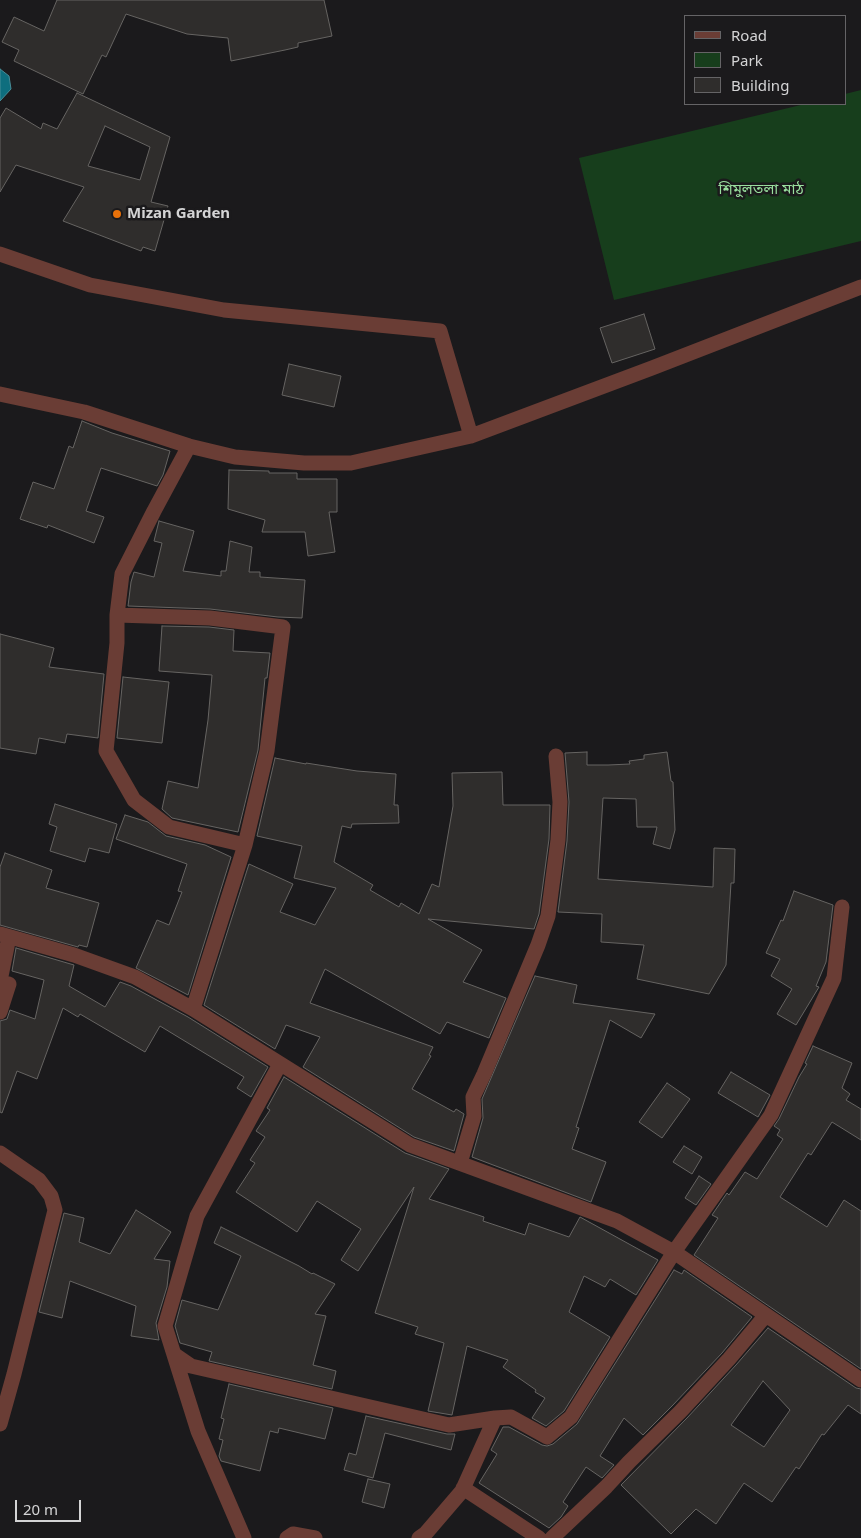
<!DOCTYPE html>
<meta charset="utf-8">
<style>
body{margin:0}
#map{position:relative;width:861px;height:1538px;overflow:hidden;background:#1b1a1c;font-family:"Noto Sans",sans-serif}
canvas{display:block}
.legend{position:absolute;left:684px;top:15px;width:162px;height:90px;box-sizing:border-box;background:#1b1a1c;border:1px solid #656466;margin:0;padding:6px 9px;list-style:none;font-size:15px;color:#d4d4d5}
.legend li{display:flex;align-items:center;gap:10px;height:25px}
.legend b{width:25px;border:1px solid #656466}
.scale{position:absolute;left:15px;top:1500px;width:66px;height:22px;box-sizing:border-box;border:2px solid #d4d4d5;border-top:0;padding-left:6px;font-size:15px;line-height:18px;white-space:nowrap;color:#d4d4d5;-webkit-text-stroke:4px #1b1a1c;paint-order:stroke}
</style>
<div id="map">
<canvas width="861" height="1538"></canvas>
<ul class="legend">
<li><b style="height:6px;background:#6a3d35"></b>Road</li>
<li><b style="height:14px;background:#173e1c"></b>Park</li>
<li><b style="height:14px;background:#2f2d2c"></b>Building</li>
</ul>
<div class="scale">20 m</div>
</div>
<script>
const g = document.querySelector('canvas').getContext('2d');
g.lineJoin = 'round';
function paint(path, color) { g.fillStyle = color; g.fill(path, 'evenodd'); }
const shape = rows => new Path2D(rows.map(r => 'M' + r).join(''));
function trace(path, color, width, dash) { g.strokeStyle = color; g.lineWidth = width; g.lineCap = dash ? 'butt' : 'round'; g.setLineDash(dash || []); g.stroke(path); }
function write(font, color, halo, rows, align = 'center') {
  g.font = font + ' "Noto Sans","Noto Sans Bengali",sans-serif'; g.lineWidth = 5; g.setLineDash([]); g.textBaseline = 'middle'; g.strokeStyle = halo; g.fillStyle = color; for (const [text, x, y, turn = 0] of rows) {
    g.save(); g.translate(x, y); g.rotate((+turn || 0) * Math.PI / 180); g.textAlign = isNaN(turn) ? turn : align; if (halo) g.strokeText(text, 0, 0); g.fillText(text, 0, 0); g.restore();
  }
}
const green = shape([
 [861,90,861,241,614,300,579,158,805,104,845,104,845,94]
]);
const water = shape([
 [0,69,9,76,11,89,0,101,0,69]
]);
const building = shape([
 [57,0,324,0,332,36,298,43,298,47,285,50,231,61,228,38,187,34,126,14,106,57,102,55,83,94,14,61,19,50,2,42,14,17,44,31,57,0],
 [77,93,170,137,151,202,168,206,155,251,143,247,141,251,63,221,84,187,16,165,0,192,0,118,6,108,41,129,43,123,57,129,77,93],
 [105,126,150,147,140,180,88,166,105,126],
 [644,314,655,349,612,363,600,328,644,314],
 [289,364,341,376,334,407,282,395,289,364],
 [82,421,112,433,170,451,163,475,157,486,101,468,86,511,104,517,94,543,48,525,47,528,20,519,33,482,54,489,69,446,73,448,82,421],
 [229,470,269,471,269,473,297,473,297,479,337,479,337,512,329,512,335,552,308,556,305,532,262,532,265,520,228,509,229,470],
 [159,521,194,531,183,571,221,576,221,571,226,571,230,541,252,547,249,572,260,572,260,577,305,580,302,618,278,617,210,609,128,606,131,582,134,572,154,577,162,543,154,541,159,521],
 [162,626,209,627,234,630,233,651,270,653,267,678,265,678,258,750,238,832,172,818,162,809,168,781,198,788,208,720,212,675,159,671,162,626],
 [0,634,54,648,49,667,104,674,98,738,67,734,65,743,39,738,36,754,0,748,0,634],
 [123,677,169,682,162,743,117,738,123,677],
 [587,752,587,765,608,765,630,764,629,761,644,759,644,755,667,752,671,781,673,782,675,830,670,849,653,844,657,827,637,827,636,799,603,798,598,879,713,887,714,848,735,849,734,883,731,883,726,965,709,994,637,979,644,945,601,942,602,914,558,912,567,841,569,802,565,753,587,752],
 [275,758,306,764,306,763,357,771,396,774,394,805,398,805,399,823,352,824,351,828,342,826,334,862,373,885,370,890,399,907,401,903,419,914,432,884,439,887,453,806,452,773,502,772,503,805,550,805,549,839,539,914,534,929,428,919,482,950,463,982,506,998,489,1038,447,1022,440,1034,325,969,310,1003,433,1047,429,1055,431,1056,412,1089,454,1112,456,1109,464,1114,454,1151,414,1137,303,1067,320,1037,286,1025,275,1049,204,1005,249,864,293,884,280,912,315,925,336,888,294,878,302,846,257,836,275,758],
 [55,804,117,824,109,853,89,848,85,862,50,851,57,827,49,824,55,804],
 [125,815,148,822,166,836,205,845,231,857,188,995,136,968,157,920,169,925,182,892,178,891,187,864,116,839,125,815],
 [5,853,52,870,46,888,99,903,87,947,79,945,78,947,0,925,0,867,5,853],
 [794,891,833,905,826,962,816,986,819,987,796,1025,777,1014,792,989,771,976,780,959,766,953,781,920,783,921,794,891],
 [16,948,74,965,69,986,105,1007,120,982,131,986,188,1017,268,1067,251,1097,237,1088,244,1077,160,1026,145,1052,80,1014,78,1017,63,1008,37,1079,17,1071,2,1113,0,1112,0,1021,7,1019,10,1010,35,1019,44,980,12,971,16,948],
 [535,976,577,985,573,1003,655,1014,641,1038,610,1020,576,1127,579,1128,572,1149,606,1162,591,1202,472,1157,483,1118,482,1099,535,976],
 [813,1046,852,1063,842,1088,850,1094,846,1100,861,1109,861,1140,832,1122,811,1155,808,1153,780,1197,827,1227,844,1200,861,1211,861,1369,694,1255,718,1218,712,1215,727,1193,729,1195,745,1172,757,1179,783,1139,777,1135,780,1130,774,1126,779,1119,799,1077,807,1064,805,1063,813,1046],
 [731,1072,770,1095,758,1117,718,1093,731,1072],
 [284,1077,405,1153,449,1169,429,1199,484,1217,483,1221,525,1235,529,1223,569,1237,580,1217,658,1260,636,1295,610,1279,605,1287,584,1276,569,1312,610,1337,564,1411,546,1426,532,1418,545,1398,535,1392,536,1390,503,1367,508,1360,467,1346,452,1415,428,1411,444,1343,415,1334,418,1327,375,1313,414,1187,358,1271,341,1260,361,1229,317,1201,297,1232,236,1192,255,1163,250,1160,265,1137,256,1131,270,1110,267,1108,284,1077],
 [667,1083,690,1099,662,1138,639,1122,667,1083],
 [684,1146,702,1157,692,1174,673,1162,684,1146],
 [699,1176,711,1184,696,1205,685,1198,699,1176],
 [136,1210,171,1232,154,1259,170,1261,167,1287,156,1323,159,1340,131,1336,136,1306,70,1281,62,1318,39,1312,64,1213,84,1218,79,1242,110,1254,136,1210],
 [221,1227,299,1266,312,1274,313,1273,335,1284,315,1314,326,1316,313,1365,336,1371,332,1389,209,1361,212,1352,180,1343,175,1326,182,1300,218,1310,241,1256,214,1243,221,1227],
 [674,1270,682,1274,684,1270,752,1317,722,1353,673,1405,643,1435,624,1418,600,1456,614,1465,602,1478,586,1467,563,1502,568,1506,561,1517,549,1528,479,1483,497,1454,491,1450,503,1427,509,1427,542,1445,547,1446,553,1444,577,1424,674,1270],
 [768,1328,856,1388,861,1389,861,1414,848,1405,824,1435,822,1434,799,1469,796,1467,772,1502,744,1483,716,1524,696,1509,671,1534,621,1485,687,1418,736,1365,768,1328],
 [763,1381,790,1410,764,1447,731,1425,763,1381],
 [229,1384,333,1408,325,1439,279,1428,278,1433,270,1431,260,1471,221,1461,219,1456,223,1440,219,1439,224,1419,221,1418,229,1384],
 [366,1416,447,1434,455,1434,451,1450,385,1433,373,1478,344,1470,349,1453,356,1455,366,1416],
 [368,1479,390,1484,384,1508,362,1502,368,1479]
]);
const minor = shape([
 [0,254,90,285,224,310,440,331,471,436],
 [0,394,84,412,189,446,235,457,304,463,351,463,471,436,652,368,861,287],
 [189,446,154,511,122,574,117,615,117,643,106,751,134,800,169,827,245,845,193,1009],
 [117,615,210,618,283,627,267,751,245,845],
 [0,934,74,955,135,977,193,1009,410,1145,617,1221,674,1252,861,1380],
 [0,981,9,937],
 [0,982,9,984,0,1012],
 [0,1153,39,1180,51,1196,55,1210,14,1374,0,1424],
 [460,1163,474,1116,473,1097,484,1074,538,945,548,916,558,840,560,802,556,756],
 [175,1355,191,1366,449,1425,495,1418],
 [463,1488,539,1538],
 [244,1538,198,1431,165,1326,197,1216,280,1064],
 [287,1538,293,1534,315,1538],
 [419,1538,426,1533,462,1491,495,1418,511,1417,547,1437,571,1417,674,1252,771,1115,834,978,842,907],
 [552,1538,606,1487,629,1462,680,1412,729,1359,766,1315]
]);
const markers = [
 [117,214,5,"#e8710a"]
];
const parkNames = [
 ["শিমুলতলা মাঠ",761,190]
];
const poiNames = [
 ["Mizan Garden",127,214]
];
paint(green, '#173e1c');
paint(water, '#0e6e7e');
trace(water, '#498d98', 1);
paint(building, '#2f2d2c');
trace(building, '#666462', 1);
trace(minor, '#6a3d35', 15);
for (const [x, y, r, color] of markers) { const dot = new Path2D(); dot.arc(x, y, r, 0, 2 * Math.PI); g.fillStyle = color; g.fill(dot); trace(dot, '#1b1a1c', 2); }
write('15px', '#99df9e', '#1b1a1c', parkNames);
write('bold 15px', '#d4d4d5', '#1b1a1c', poiNames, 'left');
</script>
